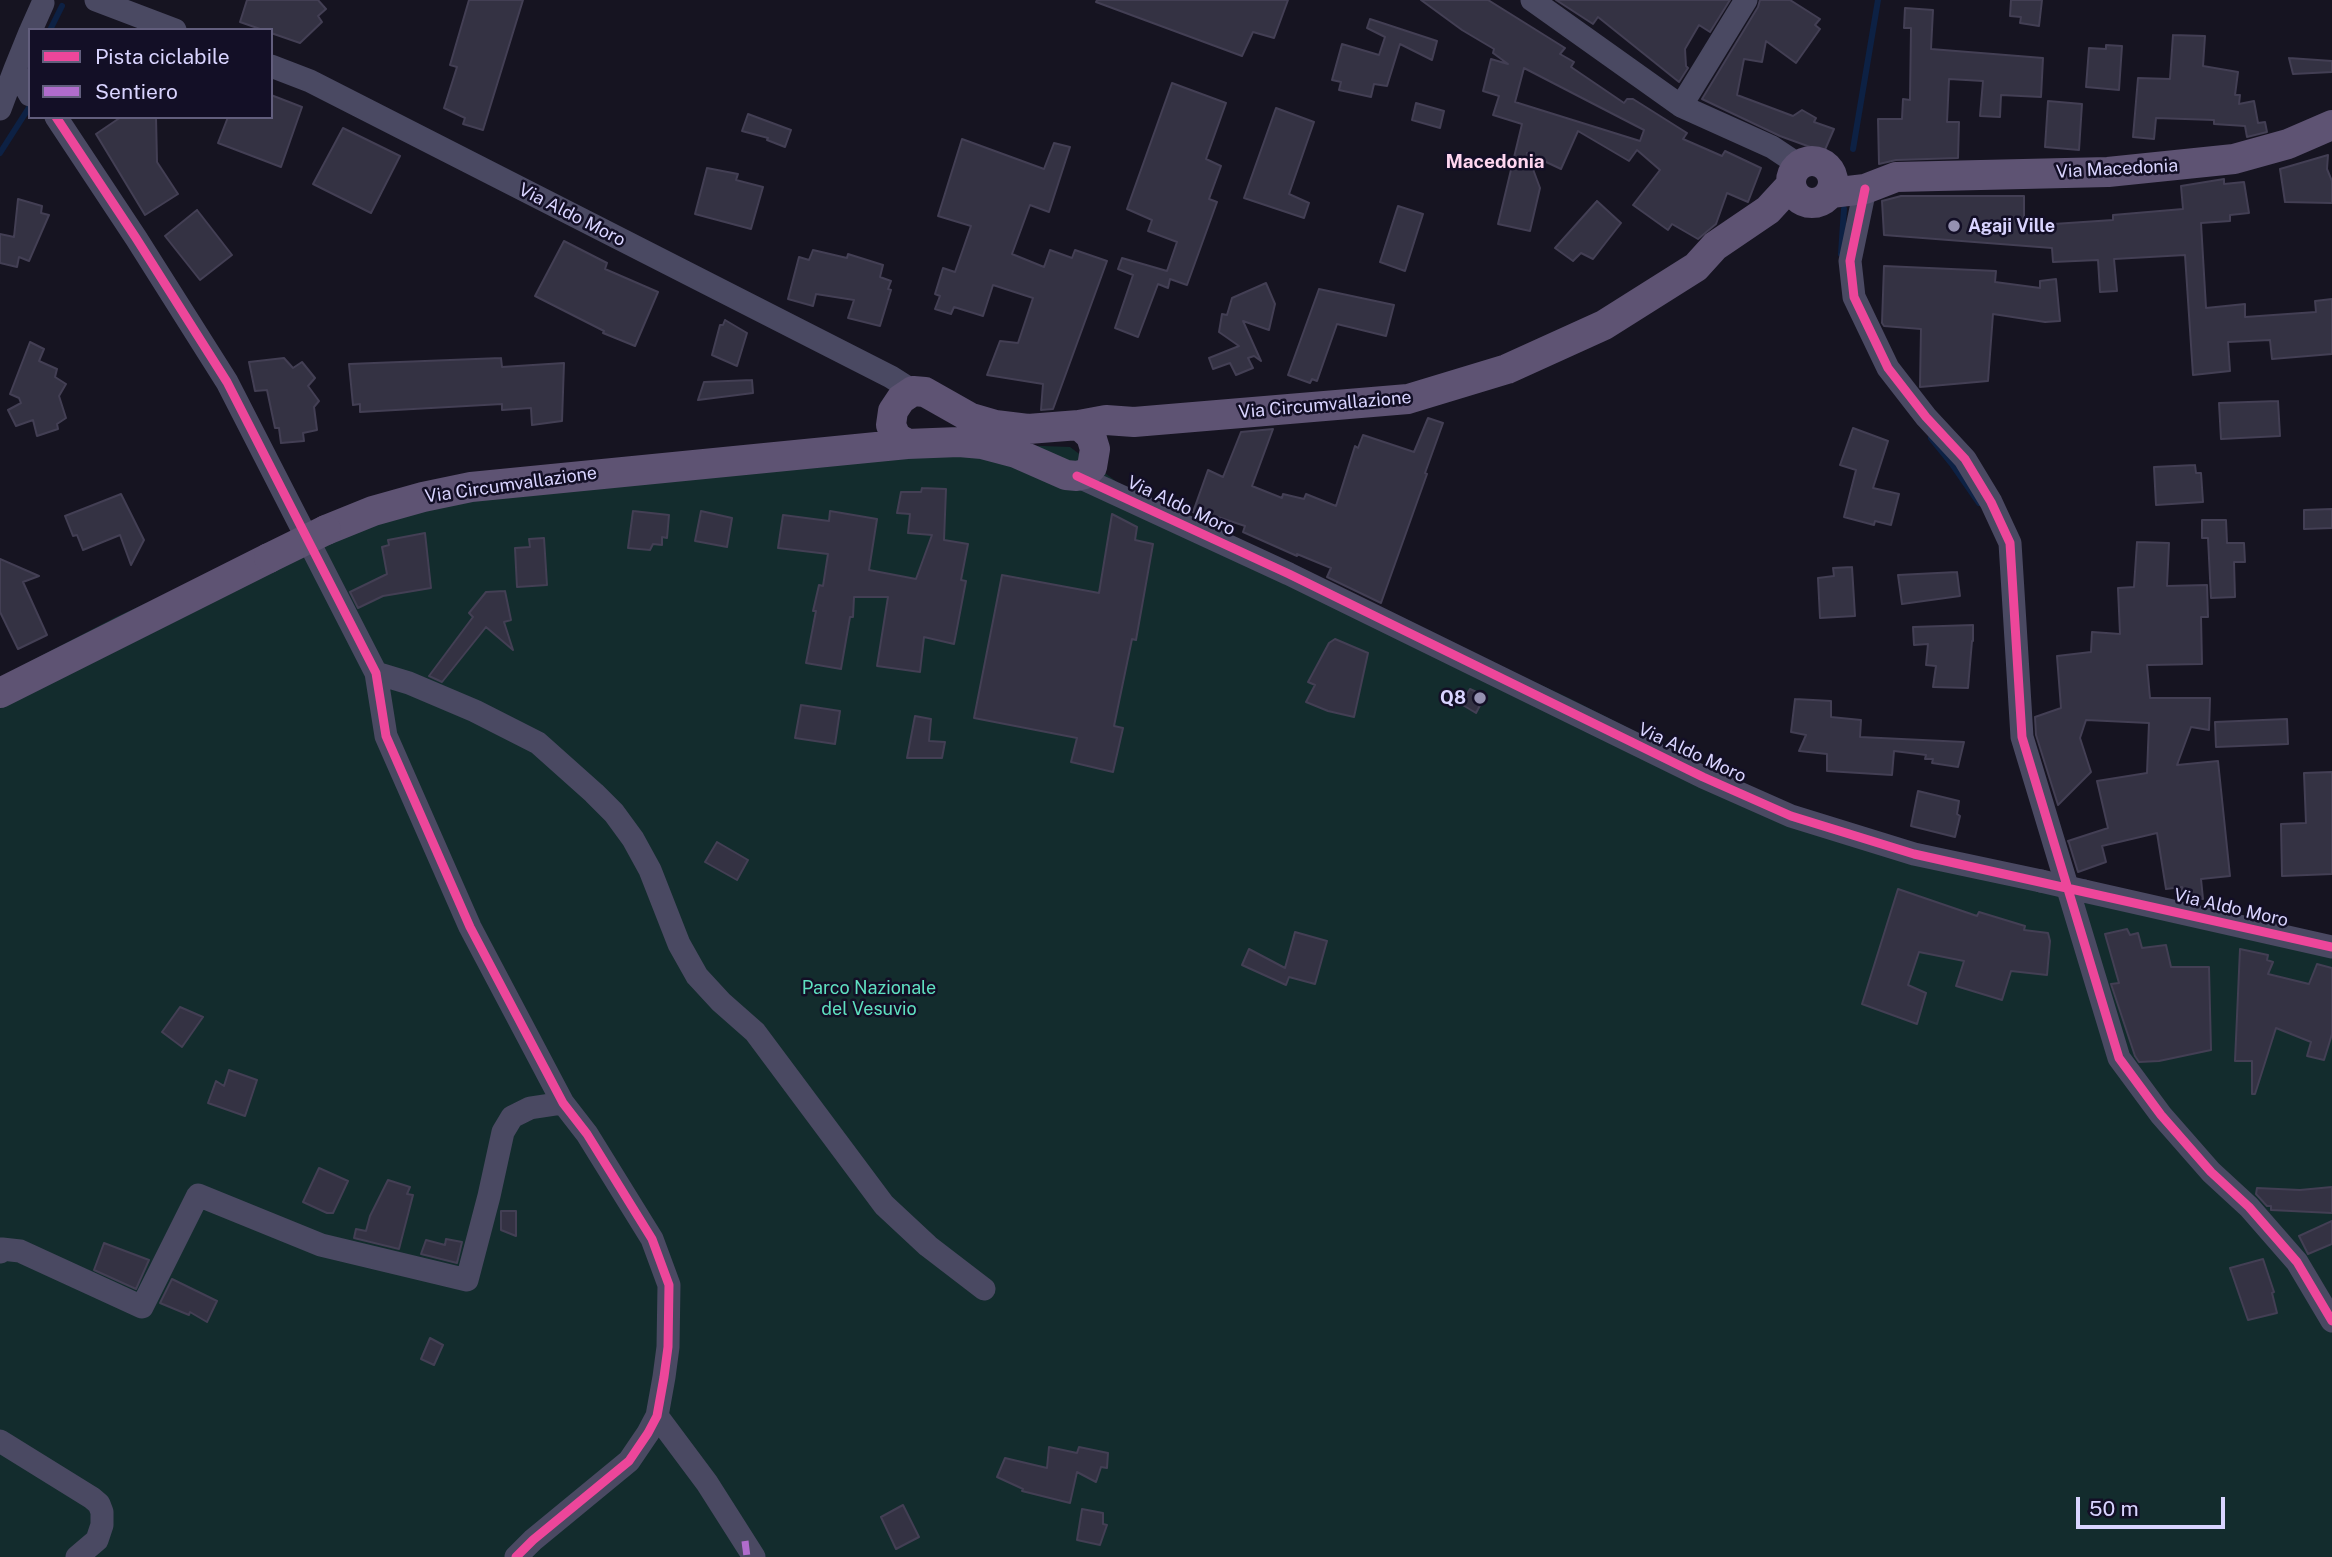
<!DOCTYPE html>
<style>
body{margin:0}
#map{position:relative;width:2332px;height:1557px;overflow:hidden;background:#161421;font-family:"Public Sans",sans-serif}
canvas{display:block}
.legend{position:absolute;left:28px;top:28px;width:245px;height:91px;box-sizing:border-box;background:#130f26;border:2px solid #625e7d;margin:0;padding:9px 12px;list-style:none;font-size:21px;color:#d9d4ff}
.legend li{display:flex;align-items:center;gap:14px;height:35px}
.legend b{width:35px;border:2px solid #625e7d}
.scale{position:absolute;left:2076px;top:1497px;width:149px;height:32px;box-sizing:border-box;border:4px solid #d9d4ff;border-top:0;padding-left:9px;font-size:21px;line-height:24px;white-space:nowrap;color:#d9d4ff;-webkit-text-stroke:5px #130f26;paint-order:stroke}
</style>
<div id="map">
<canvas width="2332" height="1557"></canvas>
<ul class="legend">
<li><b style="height:9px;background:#ed469a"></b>Pista ciclabile</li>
<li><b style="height:9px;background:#b06ccc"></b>Sentiero</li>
</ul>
<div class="scale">50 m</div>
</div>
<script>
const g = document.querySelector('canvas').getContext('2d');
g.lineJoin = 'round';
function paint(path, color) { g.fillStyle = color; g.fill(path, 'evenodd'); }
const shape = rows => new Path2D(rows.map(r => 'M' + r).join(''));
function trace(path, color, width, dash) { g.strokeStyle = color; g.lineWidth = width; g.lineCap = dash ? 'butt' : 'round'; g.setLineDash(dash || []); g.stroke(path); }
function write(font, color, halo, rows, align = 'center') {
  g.font = font + ' "Public Sans",sans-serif'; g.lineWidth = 5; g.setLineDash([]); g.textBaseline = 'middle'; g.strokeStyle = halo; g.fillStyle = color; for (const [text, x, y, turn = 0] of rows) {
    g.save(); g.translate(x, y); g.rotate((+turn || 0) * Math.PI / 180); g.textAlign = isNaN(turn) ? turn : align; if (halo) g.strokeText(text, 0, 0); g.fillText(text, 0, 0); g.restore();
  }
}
const green = shape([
 [933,442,1070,447,1133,494,1569,698,1784,806,1970,859,2332,939,2332,1557,0,1557,0,677,116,617,302,531,405,493]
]);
const stream = shape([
 [50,30,62,6],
 [1853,149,1878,0],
 [0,153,30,106],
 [1841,254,1844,209],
 [1931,438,1952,464,1979,503]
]);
const building = shape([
 [247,0,318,0,326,9,318,16,322,22,300,43,271,33,271,30,263,30,240,22,247,0],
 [469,0,523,0,483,130,463,124,465,118,444,108,457,67,450,65,469,0],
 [1097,0,1288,0,1274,38,1253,32,1242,56,1096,2,1097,0],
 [1421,0,1488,0,1565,48,1560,54,1574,62,1571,67,1624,103,1627,99,1633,99,1687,133,1683,139,1722,156,1725,151,1761,168,1748,202,1727,193,1716,224,1698,239,1672,224,1668,230,1633,205,1660,170,1637,150,1629,161,1578,131,1561,169,1527,153,1540,188,1530,231,1498,224,1522,124,1493,115,1499,96,1483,91,1491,59,1508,64,1493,53,1494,49,1462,30,1421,0],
 [1524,68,1644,130,1640,141,1515,102,1524,68],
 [1556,0,1730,0,1710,32,1699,25,1685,49,1686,66,1688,68,1679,82,1598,17,1593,24,1556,0],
 [1760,0,1790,0,1820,19,1815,25,1820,29,1796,63,1766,41,1762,62,1744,59,1737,95,1793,116,1802,110,1816,118,1814,122,1834,129,1824,152,1780,136,1702,99,1758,7,1760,0],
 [2011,0,2042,0,2039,26,2020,23,2021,17,2010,16,2011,0],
 [1905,8,1933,10,1931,49,2043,58,2041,97,2001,95,2000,117,1980,116,1983,81,1949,79,1947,122,1959,122,1958,158,1896,160,1879,164,1878,119,1902,119,1903,99,1910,100,1911,28,1904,28,1905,8],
 [1370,19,1437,41,1432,60,1400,44,1387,86,1374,84,1371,97,1339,90,1341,82,1332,80,1342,44,1379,55,1385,37,1367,28,1370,19],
 [2173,35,2205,36,2203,66,2238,72,2235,95,2240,95,2239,104,2254,101,2258,123,2265,122,2267,132,2247,137,2245,126,2214,124,2214,120,2156,118,2154,139,2133,137,2138,78,2170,79,2173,35],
 [2106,45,2122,46,2119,90,2086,87,2089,48,2106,49,2106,45],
 [2289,58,2332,61,2332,72,2293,74,2289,58],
 [1172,83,1226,103,1206,159,1221,166,1209,199,1217,202,1187,285,1170,279,1168,288,1158,284,1138,337,1115,328,1133,275,1118,269,1122,258,1167,271,1177,242,1148,231,1152,220,1127,209,1172,83],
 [271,95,302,107,281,167,218,143,228,117,271,117,271,95],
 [2048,101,2082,104,2079,150,2045,147,2048,101],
 [1416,103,1444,111,1440,128,1412,120,1416,103],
 [1276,108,1314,122,1289,194,1309,203,1304,218,1244,198,1276,108],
 [748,114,791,130,785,147,767,140,768,138,742,131,748,114],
 [121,117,156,117,157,162,178,194,145,215,96,134,121,117],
 [343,128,400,156,371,213,313,184,343,128],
 [962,139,1044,169,1054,143,1070,147,1049,212,1030,205,1012,254,1044,267,1050,250,1072,258,1075,250,1107,261,1053,409,1041,410,1043,384,987,375,1000,341,1018,343,1033,298,993,285,983,316,954,307,951,314,935,309,940,296,935,294,943,268,955,272,971,226,938,216,962,139],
 [2328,155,2327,169,2332,181,2332,203,2285,202,2280,169,2328,155],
 [707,168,738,174,736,180,763,187,751,229,695,214,707,168],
 [2224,179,2224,184,2244,182,2249,213,2230,215,2230,221,2201,223,2206,308,2245,304,2245,317,2316,312,2315,301,2332,299,2332,354,2272,359,2270,340,2228,342,2230,371,2193,375,2185,255,2114,259,2117,291,2100,292,2098,260,2053,262,2052,248,1884,235,1882,201,1901,196,2024,196,2024,226,2113,220,2113,215,2183,209,2181,186,2224,179],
 [18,199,42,206,41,213,49,215,29,261,19,257,17,267,0,263,0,234,14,237,18,199],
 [1597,201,1621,223,1593,259,1581,253,1573,261,1555,248,1597,201],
 [1398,206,1423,214,1405,271,1380,262,1398,206],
 [197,210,232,255,200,280,165,236,197,210],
 [564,241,607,263,605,269,658,292,635,346,603,333,604,331,535,296,564,241],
 [813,250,847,258,848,254,883,265,880,277,891,281,888,289,891,290,880,326,848,318,854,300,816,294,813,306,788,299,799,257,809,260,813,250],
 [1884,266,1996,271,1995,282,2040,288,2040,281,2056,279,2060,321,2045,322,1993,314,1988,381,1920,387,1921,329,1884,326,1882,323,1884,266],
 [1266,283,1275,304,1269,330,1243,321,1261,361,1254,356,1248,358,1253,368,1236,375,1230,363,1213,369,1209,358,1239,346,1219,332,1222,314,1227,315,1232,298,1266,283],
 [1319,289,1394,305,1386,336,1337,324,1317,381,1312,379,1310,383,1288,375,1319,289],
 [725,320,747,333,737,366,712,355,720,325,723,325,725,320],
 [30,342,44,349,39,361,57,369,55,377,66,384,59,396,66,418,57,424,58,429,37,436,33,420,16,426,8,410,21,403,19,398,10,394,30,342],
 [284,358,293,368,302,362,315,378,308,386,319,401,314,407,317,430,303,433,304,441,281,443,279,428,275,428,267,390,255,391,249,362,284,358],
 [501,358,502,367,564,363,562,421,532,425,531,408,502,410,502,404,360,412,360,404,353,405,349,364,501,358],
 [752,380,753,393,698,400,704,382,752,380],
 [2278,401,2280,436,2221,439,2219,403,2278,401],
 [1428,418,1443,423,1425,473,1427,474,1381,603,1327,577,1331,568,1297,554,1297,556,1243,532,1245,526,1215,516,1213,521,1193,512,1208,470,1223,477,1241,432,1273,429,1252,486,1282,498,1283,494,1304,499,1306,494,1336,506,1355,446,1358,448,1363,435,1414,452,1428,418],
 [1853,428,1888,441,1873,488,1899,494,1891,525,1875,521,1874,525,1844,517,1856,470,1840,465,1853,428],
 [2195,465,2196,473,2201,473,2203,502,2156,505,2154,467,2195,465],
 [922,488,946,489,944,540,968,544,961,580,966,581,954,644,924,637,920,672,877,666,888,597,854,597,853,617,850,617,841,669,806,663,816,611,813,611,819,585,823,586,828,554,778,548,783,515,829,521,830,511,877,519,869,570,916,579,932,535,908,533,910,514,897,513,901,492,921,492,922,488],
 [121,494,144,540,131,565,120,535,83,550,77,535,73,536,65,516,121,494],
 [2332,509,2332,528,2304,529,2304,510,2332,509],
 [633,511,669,515,667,538,662,537,662,545,653,544,650,550,628,548,633,511],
 [701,511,732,518,727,547,695,541,701,511],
 [1112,514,1137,527,1135,540,1153,544,1136,640,1132,639,1114,726,1123,728,1113,772,1071,762,1077,738,974,718,1002,575,1099,593,1112,514],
 [2202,520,2226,520,2227,543,2244,543,2245,562,2234,562,2235,597,2211,598,2208,538,2202,538,2202,520],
 [425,533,431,588,383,596,358,608,350,592,387,574,382,547,389,545,388,540,425,533],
 [544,538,547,585,517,587,515,548,530,547,529,539,544,538],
 [2137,542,2169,543,2167,586,2207,585,2208,617,2201,617,2202,664,2147,665,2150,698,2210,698,2209,730,2191,727,2177,765,2218,761,2230,876,2201,879,2203,899,2182,897,2182,887,2166,889,2157,833,2102,846,2106,862,2078,872,2069,843,2068,841,2108,828,2097,781,2147,773,2149,723,2086,720,2080,738,2091,772,2058,805,2036,735,2035,717,2061,708,2057,656,2091,652,2092,632,2120,634,2118,588,2134,587,2137,542],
 [0,559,39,576,23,582,47,635,18,649,0,612,0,559],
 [1852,567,1855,616,1820,618,1818,578,1834,576,1833,568,1852,567],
 [1957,572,1960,596,1902,604,1898,575,1957,572],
 [505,591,511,620,504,622,513,650,486,627,442,682,429,676,473,617,469,613,486,592,505,591],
 [1973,625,1973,641,1972,641,1968,688,1933,687,1936,666,1926,665,1928,644,1914,645,1913,627,1973,625],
 [1335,639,1368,653,1354,717,1328,711,1306,702,1315,685,1308,682,1329,643,1335,639],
 [1470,689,1485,696,1476,713,1461,704,1470,689],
 [1795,699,1831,701,1831,717,1861,720,1860,737,1964,742,1958,767,1932,763,1933,759,1925,759,1926,755,1894,751,1892,775,1827,771,1827,754,1799,751,1806,735,1791,732,1795,699],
 [801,705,840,711,835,744,795,738,801,705],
 [915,716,931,719,929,741,945,742,942,758,907,758,915,716],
 [2287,719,2288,744,2216,747,2215,722,2287,719],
 [2332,772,2332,874,2282,876,2281,824,2306,823,2304,773,2332,772],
 [1918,791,1959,801,1957,814,1960,816,1955,837,1911,826,1918,791],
 [717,842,748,860,737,880,705,862,717,842],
 [1898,889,1977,916,1979,912,2025,926,2024,930,2048,933,2050,941,2047,975,2011,971,2002,1000,1956,986,1964,961,1919,952,1908,985,1926,993,1917,1024,1862,1004,1898,889],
 [2127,929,2130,935,2138,933,2142,948,2166,945,2171,967,2209,967,2211,1050,2159,1061,2139,1062,2135,1056,2111,984,2119,983,2105,934,2127,929],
 [1295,932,1327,941,1315,984,1289,977,1286,985,1242,965,1249,949,1285,968,1295,932],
 [2240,949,2268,955,2267,960,2273,962,2268,974,2309,984,2317,964,2332,968,2332,1034,2324,1060,2307,1056,2311,1042,2276,1028,2255,1094,2252,1094,2252,1061,2235,1061,2240,949],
 [180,1007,203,1017,182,1047,162,1032,180,1007],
 [229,1070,257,1080,245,1116,208,1103,216,1081,224,1086,229,1070],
 [319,1168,348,1181,333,1213,327,1213,303,1202,319,1168],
 [388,1180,410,1187,407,1194,413,1195,399,1249,354,1238,356,1229,366,1231,370,1216,388,1180],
 [2332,1187,2332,1213,2271,1210,2271,1206,2267,1206,2256,1194,2257,1188,2300,1190,2332,1187],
 [501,1211,516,1211,516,1236,501,1230,501,1211],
 [2332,1221,2332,1244,2308,1254,2299,1236,2332,1221],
 [446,1239,462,1242,457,1263,421,1254,426,1240,445,1245,446,1239],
 [104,1243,149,1260,136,1289,94,1270,104,1243],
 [2263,1259,2274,1292,2272,1293,2277,1313,2248,1320,2230,1268,2263,1259],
 [172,1279,217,1301,207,1322,190,1312,189,1315,160,1303,172,1279],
 [430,1338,443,1345,434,1365,421,1359,430,1338],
 [1049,1447,1077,1453,1079,1447,1108,1453,1107,1468,1101,1467,1096,1482,1077,1472,1070,1503,1022,1491,1023,1489,997,1477,1005,1458,1047,1468,1049,1447],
 [903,1505,919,1537,896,1549,881,1517,903,1505],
 [1082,1509,1103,1513,1103,1524,1107,1525,1100,1545,1077,1540,1082,1509]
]);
const minor = shape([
 [96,0,175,30],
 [1532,0,1681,106,1772,147,1799,165],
 [31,30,43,3],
 [30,32,15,69,30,95],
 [271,66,310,81,891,377,913,391],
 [1681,106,1746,0],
 [0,109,15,69],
 [56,117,136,238,227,382,376,673,386,736,470,927,563,1103,587,1134,652,1239,669,1285,668,1347,664,1377,657,1416,648,1433,629,1461,533,1540,516,1557],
 [1865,189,1850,261,1854,297,1888,368,1926,417,1965,459,1991,502,2010,543,2022,737,2119,1058,2161,1115,2211,1172,2249,1207,2297,1262,2332,1321],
 [1077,476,1289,574,1703,777,1791,816,1914,854,2041,881],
 [376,673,409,683,475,711,538,743,594,793,614,813,633,839,650,870,679,944,697,976,721,1002,755,1032,884,1205,928,1246,984,1289],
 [2084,891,2332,947],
 [0,1252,2,1249,20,1251,142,1307,198,1195,321,1245,467,1280,489,1196,503,1132,512,1117,530,1108,563,1103],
 [657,1416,707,1483,754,1557],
 [0,1441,92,1498,99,1504,102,1512,102,1525,97,1540,77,1557]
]);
const major = shape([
 '1791 182a21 21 0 1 1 42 0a21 21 0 1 1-42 0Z',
 [1831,193,1865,189,1896,177,2108,172,2234,159,2288,144,2332,125],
 [913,391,925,392,971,418,995,425,1028,429,1079,425,1091,436,1095,449,1092,467,1085,474,1077,476,1066,475,1016,453,982,444,959,442,907,444,896,437,891,425,893,411,901,399,913,391],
 [1079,425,1106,420,1134,422,1408,399,1507,369,1604,325,1696,267,1715,246,1768,210,1791,185],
 [326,530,373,511,423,497,471,487,907,444],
 [0,693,269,558]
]);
const minorBridge = shape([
 [2041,881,2084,891]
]);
const majorBridge = shape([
 [269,558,326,530]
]);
const quiet = shape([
 [745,1541,747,1557]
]);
const cycleway = shape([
 [56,117,136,238,227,382,376,673,386,736,470,927,563,1103,587,1134,652,1239,669,1285,668,1347,664,1377,657,1416,648,1433,629,1461,533,1540,516,1557],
 [1865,189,1850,261,1854,297,1888,368,1926,417,1965,459,1991,502,2010,543,2022,737,2119,1058,2161,1115,2211,1172,2249,1207,2297,1262,2332,1321],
 [1077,476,1289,574,1703,777,1791,816,1914,854,2332,947]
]);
const markers = [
 [1954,226,7,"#9591b1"],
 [1480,698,7,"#9591b1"]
];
const streetNames = [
 ["Via Macedonia",2117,169,-3],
 ["Via Aldo Moro",572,215,27],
 ["Via Circumvallazione",1325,405,-5],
 ["Via Circumvallazione",511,485,-8],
 ["Via Aldo Moro",1181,506,25],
 ["Via Aldo Moro",1692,753,25],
 ["Via Aldo Moro",2231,908,13]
];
const poiNames = [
 ["Agaji Ville",1968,226],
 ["Q8",1466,698,"right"]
];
const parkNames = [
 ["Parco Nazionale",869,988],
 ["del Vesuvio",869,1009]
];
const neighbourhoodNames = [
 ["Macedonia",1495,162]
];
paint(green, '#132c2d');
trace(stream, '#0d2144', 6);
paint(building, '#343243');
trace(building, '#433f54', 2);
trace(minor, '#4a4962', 23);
trace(major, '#5e5373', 30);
trace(minorBridge, '#4a4962', 23);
trace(majorBridge, '#5e5373', 30);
trace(quiet, '#b06ccc', 7, [14, 7]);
trace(cycleway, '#ed469a', 9);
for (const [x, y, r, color] of markers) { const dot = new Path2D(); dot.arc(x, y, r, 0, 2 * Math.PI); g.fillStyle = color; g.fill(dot); trace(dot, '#130f26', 2.5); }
write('18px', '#d9d4ff', '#130f26', streetNames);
write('bold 18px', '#d9d4ff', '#130f26', poiNames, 'left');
write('18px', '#5fe0c0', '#130f26', parkNames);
write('bold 19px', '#ffd6f0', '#130f26', neighbourhoodNames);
</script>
